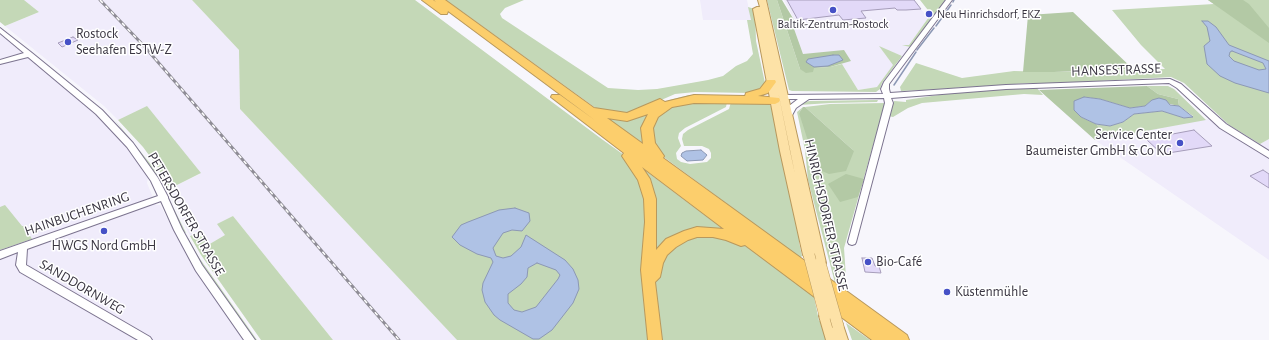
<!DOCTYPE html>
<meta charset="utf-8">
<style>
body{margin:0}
canvas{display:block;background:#f7f6fc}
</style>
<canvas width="1269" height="340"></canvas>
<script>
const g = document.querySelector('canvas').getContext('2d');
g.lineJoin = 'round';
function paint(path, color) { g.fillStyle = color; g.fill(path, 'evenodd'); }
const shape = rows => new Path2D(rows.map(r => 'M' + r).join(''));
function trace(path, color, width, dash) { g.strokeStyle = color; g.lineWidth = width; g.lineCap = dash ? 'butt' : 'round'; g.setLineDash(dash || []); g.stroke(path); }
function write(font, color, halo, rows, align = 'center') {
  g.font = font + ' "Alegreya Sans",sans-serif'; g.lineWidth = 3; g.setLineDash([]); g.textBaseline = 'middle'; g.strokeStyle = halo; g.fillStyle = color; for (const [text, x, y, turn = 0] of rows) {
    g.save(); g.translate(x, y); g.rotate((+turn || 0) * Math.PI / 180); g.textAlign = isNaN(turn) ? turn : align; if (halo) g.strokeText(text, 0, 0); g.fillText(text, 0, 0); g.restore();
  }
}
const built = shape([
 [24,0,192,0,239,50,240,109,457,340,333,340,233,216,225,235,208,245,199,233,190,236,169,189,200,174,147,107,118,120,104,106,5,26,39,12],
 [700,0,747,0,751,20,703,20],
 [784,0,914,0,928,18,909,45,903,45,910,47,902,56,880,47,893,65,877,87,858,90,842,64,844,62,851,61,844,51,803,54,793,26,797,25],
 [0,34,105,122,117,134,148,177,147,183,156,205,160,205,192,265,244,340,0,340],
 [1219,117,1260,144,1269,139,1269,260,1095,140]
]);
const green = shape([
 [0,0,24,0,39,12,5,26,0,22],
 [192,0,415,0,603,140,624,155,634,168,647,199,650,340,457,340,240,109,239,50],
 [446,0,524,0,505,8,500,14,502,18,608,88,638,90,657,89,708,80,723,76,736,66,747,61,753,54,747,20,751,20,748,7,755,9,756,41,765,83,759,89,750,93,695,92,675,94,627,115,597,109],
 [767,0,777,0,800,69,830,67,842,64,858,90,877,87,893,65,879,46,902,56,882,83,880,89,876,92,792,91,789,90],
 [920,0,946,0,910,47,902,45,909,45,931,14],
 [1208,0,1269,0,1269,139,1260,144,1229,125,1184,83,1171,77,1062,83,1030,83,924,90,901,91,900,87,916,63,962,78,1014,71,1054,72,1165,69,1141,45,1112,10,1214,4],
 [1147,86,1168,86,1174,89,1206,120,1107,138,1096,124,1110,126,1123,122,1134,114,1162,111,1184,118,1193,116,1179,106,1178,99,1158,94],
 [1036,87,1043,95,1024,94,922,103,908,108,893,117,888,116,894,101,906,102,906,100,958,92],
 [689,95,769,97,692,96,669,102,654,111,647,146,607,118,616,118,673,99],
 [878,100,877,102,830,103,799,105,804,102,810,101],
 [727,102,726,107,685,128,679,133,678,138,681,146,676,153,677,159,681,162,690,164,707,162,711,158,711,153,709,149,702,146,684,146,682,139,683,134,688,130,729,109,731,102,769,104,773,108,802,242,799,242,802,256,800,258,657,152,650,125,654,117,675,103],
 [885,103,844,248,847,292,835,283,808,180,805,150,797,112,803,107,799,113,854,151,805,107,830,104],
 [147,106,201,173,169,189,157,166,143,147,118,120],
 [114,119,153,167,186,233,183,232,135,147],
 [638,165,727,232,698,229,652,263,654,228],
 [5,205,22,226,24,226,32,239,0,250,0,207],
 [233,216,333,340,261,340,201,255,190,236,199,233,208,245,225,235,217,224],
 [699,234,740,242,814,297,819,321,822,321,827,340,659,340,656,319,656,273,672,245],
 [188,238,198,256,257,340,255,340,197,257,187,240],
 [846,323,870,340,852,340]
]);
const forest = shape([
 [777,0,782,0,797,25,793,26,803,54,844,50,851,61,830,67,814,68,813,72,806,73,800,69],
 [1208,0,1243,0,1249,4,1269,28,1269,43],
 [1073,12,1133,69,1054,72,1023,72,1028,15],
 [1147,86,1158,94,1178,99,1179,106,1152,100,1145,106,1130,108,1100,99,1084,97,1081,117,1096,124,1107,138,1095,140,1039,90],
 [803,107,805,107,854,151,846,171,829,174,817,169,799,113],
 [846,174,864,179,858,197,840,202,828,184]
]);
const water = shape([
 [1202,21,1208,21,1216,27,1229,45,1269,61,1269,93,1235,83,1220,76,1207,64,1204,46,1210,41,1207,27,1202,21],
 [1232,51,1263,63,1266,69,1259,70,1234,61,1229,56,1230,52,1232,51],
 [833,55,839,55,843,60,828,66,814,67,806,62,808,59,833,55],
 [1084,97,1100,99,1130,108,1145,106,1152,100,1159,98,1166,100,1170,105,1179,106,1193,117,1184,118,1162,111,1134,114,1123,122,1110,126,1096,124,1081,117,1074,110,1074,101,1084,97],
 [701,150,707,155,703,160,687,161,681,156,682,153,686,151,701,150],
 [515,208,529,213,530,221,522,231,512,230,503,233,493,248,496,256,503,258,511,256,521,247,526,235,565,260,573,269,578,280,579,289,573,303,552,330,539,339,533,339,500,320,494,315,485,302,482,290,483,283,493,262,491,258,477,254,460,245,452,237,461,225,468,222,499,210,515,208],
 [537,263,556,270,560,275,558,279,536,307,522,312,514,310,508,303,508,294,521,284,527,277,528,268,537,263]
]);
const stream = shape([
 [953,2,954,0],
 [936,26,951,5],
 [917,50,934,28],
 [894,85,916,52]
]);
const building = shape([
 [787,0,914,0,921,9,906,10,897,10,895,8,861,11,866,18,843,20,839,15,798,20,787,0],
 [73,37,78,40,62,47,58,43,73,37],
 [1194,130,1212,146,1162,154,1146,139,1194,130],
 [1263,170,1269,174,1269,188,1250,176,1263,170],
 [862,258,872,258,875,266,879,266,881,273,865,272,862,258]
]);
const minor = shape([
 [946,0,952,0,889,84,889,89,890,93,1006,85,1170,79,1181,84,1226,124,1269,151,1269,158,1220,128,1177,88,1169,83,1006,89,891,98,893,103,856,242,855,244,852,245,849,244,848,242,885,103,884,98,809,99,796,108,791,117,788,117,784,115,789,106,798,99,784,99,780,97,784,95,883,94,881,89,884,82,946,0],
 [0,28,32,53,102,110,133,143,158,178,168,197,168,198,182,229,202,265,255,340,244,340,196,271,174,230,161,201,27,249,26,265,150,337,152,340,138,340,20,272,16,265,18,252,0,259,0,251,158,196,151,181,127,147,96,114,28,57,0,64,0,60,24,53,0,33,0,28]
]);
const major = shape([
 [758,0,766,0,826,263,824,266,820,268,816,266,813,258,809,260,805,258,803,255,780,151,753,9,757,7,760,7,758,0],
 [778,91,795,174,790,151,778,91],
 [825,311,829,312,833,323,838,321,842,322,848,340,826,340,819,316,821,312,825,311]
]);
const highway = shape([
 [422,0,433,0,436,2,434,0,445,0,594,108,627,113,660,99,665,102,694,95,745,96,746,93,760,89,767,80,775,80,776,82,768,93,758,96,779,98,780,100,779,102,775,104,694,103,672,107,658,117,653,128,655,143,664,156,663,158,907,335,909,340,872,340,745,245,741,246,726,240,713,237,697,237,688,240,676,247,667,255,663,263,660,277,655,282,662,340,648,340,641,270,645,222,644,199,638,180,622,156,624,153,551,97,552,95,560,95,596,121,448,11,447,14,441,14,422,0],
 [648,114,641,128,643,144,607,118,627,121,648,114],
 [642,167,724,229,697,227,684,231,666,239,656,250,656,199,650,179,642,167]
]);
const rail = shape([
 [100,0,144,46,399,340]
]);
const majorBridge = shape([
 [809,255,825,316],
 [820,263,838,326]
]);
const markers = [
 [833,10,4,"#4651c6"],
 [929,14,4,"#4651c6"],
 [68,42,4,"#4651c6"],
 [1180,143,4,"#4651c6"],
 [104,231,4,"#4651c6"],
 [868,262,4,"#4651c6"],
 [947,292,4,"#4651c6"]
];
const farPoinames = [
 ["Neu Hinrichsdorf, EKZ",937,14],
 ["Baltik-Zentrum-Rostock",833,24,"center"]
];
const poiNames = [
 ["Rostock",76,34],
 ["Seehafen ESTW-Z",76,50],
 ["Service Center",1172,135,"right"],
 ["Baumeister GmbH & Co KG",1172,151,"right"],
 ["HWGS Nord GmbH",104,246,"center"],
 ["Bio-Café",876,262],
 ["Küstenmühle",955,292]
];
const streetNames = [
 ["HANSESTRASSE",1116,70,-2],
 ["HAINBUCHENRING",77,214,-19],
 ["PETERSDORFER STRASSE",186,214,60],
 ["HINRICHSDORFER STRASSE",826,215,77],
 ["SANDDORNWEG",82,287,30]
];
paint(built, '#f0ecfb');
paint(green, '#c4d8b7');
paint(forest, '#b3c9a5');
paint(water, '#afc2e5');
trace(water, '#8c98b4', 1);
trace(stream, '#8c98b4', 1.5);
paint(building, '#e2d9f8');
trace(building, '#a69dba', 1);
trace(minor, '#7c748f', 2);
trace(major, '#b8985d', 2);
trace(highway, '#b8985d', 2);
paint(minor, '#fff');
paint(major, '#fde2a7');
paint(highway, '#fcce6c');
trace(rail, '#8f8d96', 3);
trace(rail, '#fff', 1.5, [4]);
trace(majorBridge, '#b8985d', 12, []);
trace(majorBridge, '#fde2a7', 11);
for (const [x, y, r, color] of markers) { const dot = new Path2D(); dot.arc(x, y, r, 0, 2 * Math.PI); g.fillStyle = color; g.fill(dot); trace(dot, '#fff', 1.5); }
write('12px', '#393541', '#fff', farPoinames, 'left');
write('14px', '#393541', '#fff', poiNames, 'left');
write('14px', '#393541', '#fff', streetNames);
</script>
